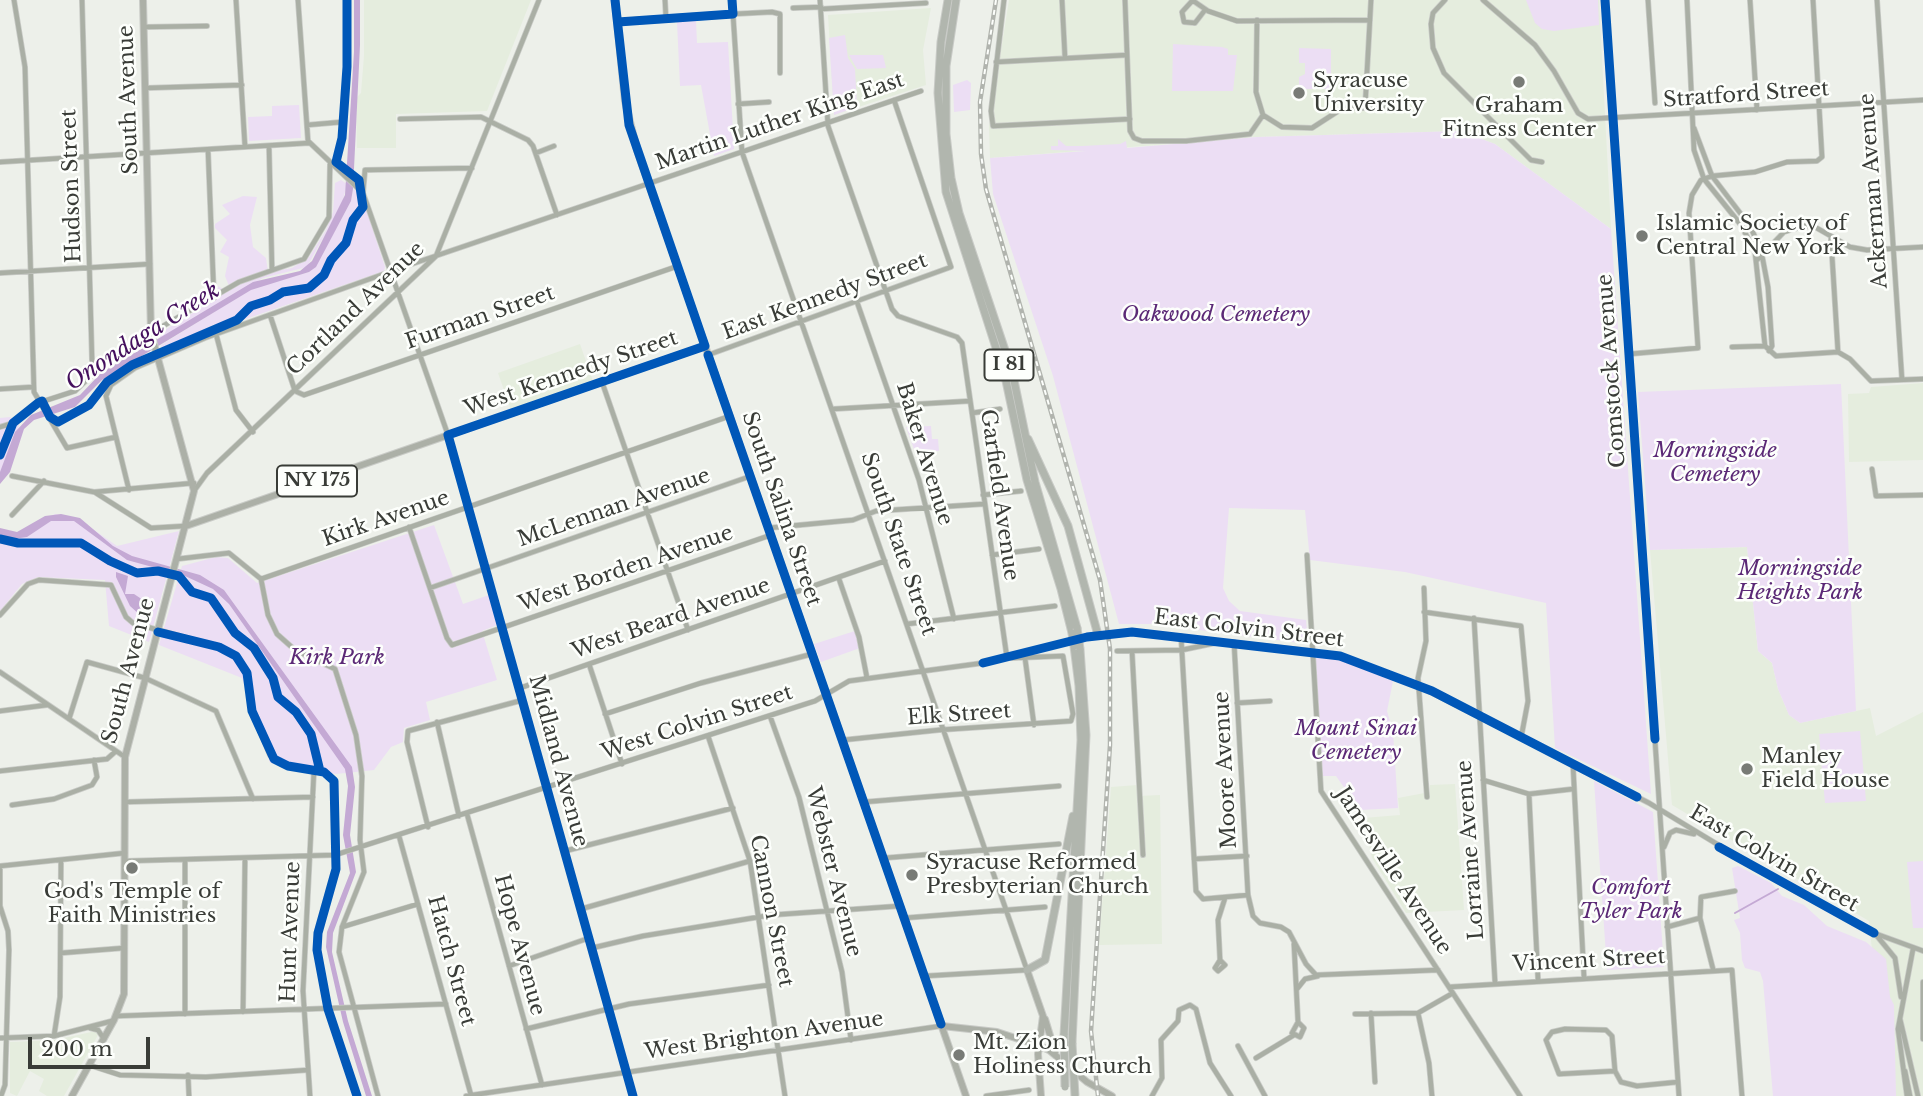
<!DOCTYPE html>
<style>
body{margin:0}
#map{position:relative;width:1923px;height:1096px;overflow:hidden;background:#edf0ea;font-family:"Libre Baskerville",serif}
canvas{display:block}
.scale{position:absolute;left:28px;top:1037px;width:122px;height:32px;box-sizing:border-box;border:4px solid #393c37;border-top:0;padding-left:9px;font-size:21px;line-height:24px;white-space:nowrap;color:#393c37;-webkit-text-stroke:5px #fdfffc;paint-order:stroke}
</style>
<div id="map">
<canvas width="1923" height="1096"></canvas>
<div class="scale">200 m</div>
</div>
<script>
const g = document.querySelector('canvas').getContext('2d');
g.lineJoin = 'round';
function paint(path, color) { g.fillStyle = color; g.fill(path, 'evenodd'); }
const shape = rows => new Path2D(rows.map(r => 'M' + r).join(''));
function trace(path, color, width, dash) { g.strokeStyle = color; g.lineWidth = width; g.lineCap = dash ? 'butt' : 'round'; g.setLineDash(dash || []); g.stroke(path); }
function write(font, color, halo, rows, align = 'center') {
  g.font = font + ' "Libre Baskerville",serif'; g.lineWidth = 5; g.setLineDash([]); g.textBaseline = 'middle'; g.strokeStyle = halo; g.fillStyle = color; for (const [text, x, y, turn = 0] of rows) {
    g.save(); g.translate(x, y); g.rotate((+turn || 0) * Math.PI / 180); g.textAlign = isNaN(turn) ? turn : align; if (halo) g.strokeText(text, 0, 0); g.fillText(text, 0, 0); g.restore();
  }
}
const built = shape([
 [364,0,531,0,487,111,396,114,396,148,357,148,356,98,361,93,364,56],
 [1009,0,1599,0,1611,229,1495,144,1460,131,1257,137,990,158,989,126],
 [931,8,923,50,926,85,834,115,828,15],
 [580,344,593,381,511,410,498,373],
 [1923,383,1923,460,1849,462,1848,394,1869,393,1871,387],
 [1747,547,1758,651,1772,663,1778,689,1789,715,1800,723,1870,708,1876,736,1923,712,1923,1096,1887,1096,1869,921,1672,805,1650,550],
 [1455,784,1464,910,1406,913,1372,858,1363,818,1400,815,1398,798,1430,792,1430,785],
 [1137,785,1138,796,1160,795,1162,944,1099,945,1111,787],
 [96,1031,98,1035,64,1096,47,1096,39,1091,44,1079,30,1071,17,1096,10,1093,10,1042,55,1040]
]);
const green = shape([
 [1526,0,1598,0,1599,25,1554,31,1542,29,1535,23],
 [696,21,697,43,728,42,734,149,714,156,701,85,680,86,677,22],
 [845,35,848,58,855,69,857,107,834,115,829,38],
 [1173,44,1222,47,1228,49,1228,55,1237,55,1233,91,1172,91],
 [1299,48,1331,49,1331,89,1299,89,1299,77,1305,74,1305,63,1299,63],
 [849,55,883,55,886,68,857,69],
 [967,80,971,83,970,110,954,112,953,85],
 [299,105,301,138,249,141,248,117,272,116,272,106],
 [1460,131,1495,144,1611,229,1651,794,1555,748,1546,603,1405,572,1310,560,1305,510,1229,508,1223,588,1229,601,1240,611,1306,620,1308,644,1154,624,1119,624,1053,376,993,194,990,158,1086,151,1051,150,1051,146,1058,146,1058,139,1066,146,1082,146,1120,144,1126,141,1127,148,1257,137],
 [341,180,347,184,342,204,307,267,263,278,160,339,158,334,216,299,218,286,223,289,229,286,225,276,229,257,220,252,227,240,215,228,215,224,230,214,222,205,243,196,257,197,250,225,253,247,266,258,268,272,292,268,309,257,326,230,333,212,335,183],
 [353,189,358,192,366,209,385,267,384,271,217,329,215,324,162,350,161,345,251,289,309,272,315,267,351,201],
 [1841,384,1856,711,1800,723,1789,715,1778,689,1772,663,1758,651,1747,547,1650,550,1638,392],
 [10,417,19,425,12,457,0,478,0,418],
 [931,426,932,439,938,439,939,451,915,452,906,427],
 [55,514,77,518,117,546,179,531,149,642,109,626,105,580,38,577,22,584,0,611,0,531,13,536],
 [434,525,463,604,489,595,497,625,482,631,497,680,426,702,430,720,404,728,403,742,391,747,374,770,336,774,270,763,242,678,159,645,182,566,216,557,228,558,257,583],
 [855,631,860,648,821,662,814,644],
 [1315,655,1340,659,1393,681,1387,711,1393,732,1398,808,1360,810,1336,776,1322,776],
 [1860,731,1866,801,1825,803,1819,734],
 [1594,781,1653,812,1664,967,1607,970],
 [1923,861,1923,928,1913,928,1907,862],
 [1738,866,1771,883,1782,896,1804,905,1827,926,1866,942,1886,959,1890,997,1894,1005,1896,1096,1773,1096,1763,981,1760,972,1745,968,1742,960,1740,933,1734,920,1740,918,1732,868]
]);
const water = shape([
 [354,0,360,0,360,45,353,189,351,201,316,267,309,272,251,290,102,380,75,407,34,420,24,429,10,472,0,484,0,472,15,432,31,415,80,395,101,373,253,282,300,271,312,261,345,195,354,52],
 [61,514,80,518,113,546,132,556,200,575,224,590,352,767,355,787,350,835,356,872,333,933,332,952,348,1021,372,1096,366,1096,343,1022,326,947,327,932,350,873,343,835,348,786,345,769,229,604,213,589,185,576,127,560,74,521,51,521,27,537,13,539,0,535,0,528,17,532,45,516],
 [116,572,128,576,125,594,134,594,146,602,149,606,146,614,140,615,130,606,116,577]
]);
const stream = shape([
 [1735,913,1778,889]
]);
const minor = shape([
 [14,0,25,67,34,392,67,448,116,437],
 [82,0,92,360,96,371],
 [236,0,245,147],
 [298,0,308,141,363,193,448,435,633,1096],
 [665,0,666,19],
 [820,0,828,126,892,309,898,316,957,337,962,343,1007,658],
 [1004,0,991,111,993,126,1130,119],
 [1062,0,1065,58],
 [1125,0,1130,131,1134,138,1142,141,1186,141,1250,134,1263,115],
 [1192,0,1208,11,1237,21,1370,20],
 [1193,0,1182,12,1184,22,1195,23,1205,10],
 [1445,0,1433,13,1431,24,1433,48,1444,73,1531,160,1542,162],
 [1483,0,1535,45,1554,71,1578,113,1588,119,1923,100],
 [1605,0,1679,1096],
 [1648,0,1655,103],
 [1687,0,1694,150,1704,179,1741,225,1755,252,1765,346,1776,356,1838,352,1850,359,1871,381,1923,379],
 [1750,0,1757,110],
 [1877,0,1902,380],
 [793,8,821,7],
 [821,9,926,3],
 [1257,20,1256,92,1263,115],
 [144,27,207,26],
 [996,62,1127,55],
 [780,73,780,14,772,12,733,14,742,152,1027,970,925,976],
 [146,88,242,85],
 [738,104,769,102],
 [1365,108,1371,0],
 [1263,115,1282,127,1312,128,1343,108,1395,108],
 [400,119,481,117,528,140,533,146,557,215],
 [307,125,342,122],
 [1694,128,1712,176,1750,226,1761,250,1768,287,1772,346,1769,351],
 [269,146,272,269],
 [208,150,214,298],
 [536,153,554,146],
 [0,162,309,143],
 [363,193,365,170,472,168],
 [1831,239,1838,352],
 [1757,260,1784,232,1804,226,1815,227,1850,247,1867,250,1923,247],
 [0,273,150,264],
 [857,302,919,480,954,619],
 [270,315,295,391,304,395,678,266],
 [216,334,236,410,253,432],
 [1732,347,1765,346],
 [1629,354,1698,348,1689,213,1692,195,1701,180,1712,176,1755,172,1787,162,1817,161,1822,157,1813,0],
 [708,355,951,267,894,100],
 [602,382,688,630],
 [0,389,33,387],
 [833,409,970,401],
 [972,413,1000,409],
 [0,427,13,423,38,403,75,391,96,371,151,333,239,282,304,259,329,217,330,164],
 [0,455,13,423],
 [1872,469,1876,496,1923,495],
 [12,476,94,492,194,483],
 [129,490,106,396,111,385,135,368,205,338,406,266,921,91],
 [194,491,207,473,436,256,539,0],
 [96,493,151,528,185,526],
 [983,495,1021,491],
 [12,515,44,481],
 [409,527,447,638,452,645,771,535],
 [768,528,853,520,876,511,984,504],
 [992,555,1039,549],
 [1307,555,1321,791,1520,1096],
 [177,559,229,553,261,579,730,416],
 [261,579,268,615,277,634,295,650,335,669,356,735,362,776,360,840,364,872,342,927,339,952,378,1096],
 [839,579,859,637,867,678],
 [430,588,751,476],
 [1424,588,1426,641,1418,678,1427,797],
 [1424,612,1521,626,1528,701,1521,738],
 [0,615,28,584,39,580,111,585,126,617,133,623,219,647,236,656,247,673,252,711,270,755,281,764,314,770,303,991,310,1096],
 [1474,618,1495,982],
 [907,624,1055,606],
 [1181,636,1196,891,1203,899,1248,895],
 [1234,642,1248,895,1253,916,1260,923,1281,927,1289,932,1306,964,1316,975,1438,970],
 [1117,651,1182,650,1220,642],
 [1132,651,1143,855],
 [1025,658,1034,725],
 [589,664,622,764],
 [0,672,125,757],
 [520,688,885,561],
 [1237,703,1270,701],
 [0,711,47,705],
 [605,714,701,683,812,654],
 [770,716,799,797,842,972,851,1040],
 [69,719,87,662,145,678,216,711,253,799],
 [437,722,459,816],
 [708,736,750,861,785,1096],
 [843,740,939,730,1071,721,1073,714,1063,656,1012,658],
 [1573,765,1584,977],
 [0,771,107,759,116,751],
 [1483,780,1529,794,1573,789],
 [1529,794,1538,979],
 [125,802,313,797],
 [864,802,1059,786],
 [12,805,54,799,92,785,97,777,94,760],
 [467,814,542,1085],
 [428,827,407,742,408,731,523,700],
 [399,836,471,1095],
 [1664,847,1670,833,1676,830,1694,834],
 [565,851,733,808],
 [884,858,1059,844],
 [1194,859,1247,856],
 [126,861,335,855,815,701,849,681,983,663,1087,637,1132,632,1312,651,1355,661,1419,686,1649,803,1788,887,1874,933,1923,951],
 [0,866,0,906,8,931,9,950,5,1085,1,1096],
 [0,866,125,853],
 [581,909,750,861],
 [904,918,1045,907],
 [342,927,418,904],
 [1667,927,1700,918],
 [1877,936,1895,958,1901,997],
 [1294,944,1298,1022,1292,1033,1300,1037,1304,1028,1298,1022],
 [592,948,643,936,771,915,900,906],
 [61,953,124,948],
 [1220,960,1225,965,1218,971,1215,968,1220,960,1218,920,1225,898],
 [509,966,589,938],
 [1713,969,1700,918,1701,897,1735,891],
 [1923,982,1923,1039],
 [1449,987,1732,970,1742,1096],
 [1297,989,1305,979,1318,976],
 [243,1012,245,859],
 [1371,1013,1375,1082],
 [1418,1013,1429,1063,1432,1096],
 [185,1014,185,860],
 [1355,1014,1418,1013,1453,993],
 [117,1016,446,1004],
 [1900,1019,1918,1096],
 [90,1028,98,1030,104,1039],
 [526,1029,629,1004,769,985],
 [54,1036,60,997,61,860],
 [0,1038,54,1036,112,1021],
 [1238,1046,1265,1096],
 [1256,1058,1294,1035],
 [89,1065,120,1075,206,1077,308,1070],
 [1615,1071,1559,1074,1546,1040,1552,1032,1565,1029,1606,1030,1612,1036,1615,1071,1621,1082,1637,1086,1678,1082],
 [1905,1071,1910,1096],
 [188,1075,189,1096],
 [466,1096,941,1026],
 [986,1096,1029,1090],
 [1152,1096,1162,1078,1161,1040,1178,1021,1179,1010,1190,1005,1196,1009,1210,1063,1231,1096],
 [1907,1096,1898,1029,1913,949]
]);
const major = shape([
 [615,0,625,101,637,150,966,1096],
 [618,22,733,14,732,0],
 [186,526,705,346],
 [1027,970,1043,1016,1038,1054,1041,1096],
 [1045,1019,1055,1052],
 [942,1026,997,1032,1040,1046,1049,1050,1087,1082,1112,1096],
 [72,1096,114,1020,124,994,125,757,194,491,151,333,143,0]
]);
const highway = shape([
 [948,0,941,42,938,93,946,192,1005,376,1027,480,1061,589,1072,633],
 [956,0,946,66,946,134,951,178,959,213,1012,371,1035,482,1077,628],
 [1028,439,1068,526,1098,635],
 [1027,970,1045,960,1073,816],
 [1064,1035,1081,740,1079,686,1074,646],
 [1072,1043,1086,735,1080,649]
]);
const rail = shape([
 [996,0,980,102,981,154,986,189,1100,580,1110,649,1110,745,1091,1031,1098,1096]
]);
const highwayBridge = shape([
 [1077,628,1080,649],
 [1072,633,1074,646],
 [1064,1035,1065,1087],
 [1072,1043,1075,1096]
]);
const cycleway = shape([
 [615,0,629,125,705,346,448,435,633,1096],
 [1605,0,1655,739],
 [618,22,733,14,732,0],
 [708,355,941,1024],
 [0,455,13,423,38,403,42,401,50,417,58,422,89,405,107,382,132,365,237,320,251,306,270,300,283,292,309,288,324,275,331,260,346,243,353,220,363,207,359,180,336,162,342,138,347,67,347,0],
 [0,539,18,543,81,543,110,561,137,573,158,571,179,576,192,592,211,598,235,633,254,648,273,678,278,697,296,712,311,734,320,771],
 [158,632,219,647,236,656,247,673,252,711,274,759,288,766,324,772,334,781,336,869,318,933,317,950,328,1009,357,1096],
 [983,663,1087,637,1132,632,1340,656,1432,691,1637,797],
 [1719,847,1874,933]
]);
const markers = [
 [1519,82,7,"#787b76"],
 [1299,93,7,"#787b76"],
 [1642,236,7,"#787b76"],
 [1747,769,7,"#787b76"],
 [132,868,7,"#787b76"],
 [912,875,7,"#787b76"],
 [959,1055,7,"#787b76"]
];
const shields = [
 [1009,365,49],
 [317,481,80]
];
const shieldNames = [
 ["I 81",1009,365],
 ["NY 175",317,481]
];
const poiNames = [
 ["Syracuse",1313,81],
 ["University",1313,105],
 ["Graham",1519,106,"center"],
 ["Fitness Center",1519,130,"center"],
 ["Islamic Society of",1656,224],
 ["Central New York",1656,248],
 ["Manley",1761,757],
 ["Field House",1761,781],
 ["Syracuse Reformed",926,863],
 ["Presbyterian Church",926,887],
 ["God's Temple of",132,892,"center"],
 ["Faith Ministries",132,916,"center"],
 ["Mt. Zion",973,1043],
 ["Holiness Church",973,1067]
];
const streetNames = [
 ["Stratford Street",1746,95,-4],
 ["South Avenue",129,100,-92],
 ["Martin Luther King East",780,122,-19],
 ["Hudson Street",72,186,-92],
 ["Ackerman Avenue",1874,191,-94],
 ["East Kennedy Street",825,297,-20],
 ["Cortland Avenue",356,309,-44],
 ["Furman Street",480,318,-19],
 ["Comstock Avenue",1612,371,-94],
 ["West Kennedy Street",571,374,-19],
 ["Baker Avenue",924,454,73],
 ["Garfield Avenue",999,495,82],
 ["McLennan Avenue",614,508,-19],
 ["South Salina Street",781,509,71],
 ["Kirk Avenue",386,519,-19],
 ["South State Street",898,544,71],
 ["West Borden Avenue",626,569,-19],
 ["West Beard Avenue",671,619,-19],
 ["East Colvin Street",1249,629,7],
 ["South Avenue",129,671,-75],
 ["Elk Street",959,715,-4],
 ["West Colvin Street",697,723,-18],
 ["Midland Avenue",558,761,75],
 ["Moore Avenue",1226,770,-93],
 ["Lorraine Avenue",1471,850,-94],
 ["East Colvin Street",1774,859,30],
 ["Jamesville Avenue",1393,871,57],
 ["Webster Avenue",833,872,76],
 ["Cannon Street",771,911,79],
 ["Hunt Avenue",291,932,-88],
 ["Hope Avenue",519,945,75],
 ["Hatch Street",451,961,75],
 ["Vincent Street",1589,961,-3],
 ["West Brighton Avenue",764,1036,-8]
];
const parkNames = [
 ["Oakwood Cemetery",1216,315],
 ["Morningside",1715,451],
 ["Cemetery",1715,475],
 ["Morningside",1800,569],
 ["Heights Park",1800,593],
 ["Kirk Park",337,658],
 ["Mount Sinai",1356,729],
 ["Cemetery",1356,753],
 ["Comfort",1631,888],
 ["Tyler Park",1631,912]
];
const waterNames = [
 ["Onondaga Creek",143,337,-33]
];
paint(built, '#e5edde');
paint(green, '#ecdef4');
paint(water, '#c4a9d4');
trace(stream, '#c4a9d4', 2);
trace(minor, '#c9cbc7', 6);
trace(major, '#c9cbc7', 8);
trace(highway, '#c9cbc7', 9);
trace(minor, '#aaafa5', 4.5);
trace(major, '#acb0a7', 6);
trace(highway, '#b1b6ae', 7);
trace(rail, '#b1b4ae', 4.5);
trace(rail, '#fdfffc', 2, [5]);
trace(highwayBridge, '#c9cbc7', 9, []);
trace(highwayBridge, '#b1b6ae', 7);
trace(cycleway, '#0057b8', 9);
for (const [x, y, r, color] of markers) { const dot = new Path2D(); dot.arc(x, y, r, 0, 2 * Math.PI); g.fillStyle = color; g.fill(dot); trace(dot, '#fdfffc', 2.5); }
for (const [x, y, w] of shields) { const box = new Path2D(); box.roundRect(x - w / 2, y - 15.5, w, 31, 5); g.fillStyle = '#fdfffc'; g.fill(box); trace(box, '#393c37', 2); }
write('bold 19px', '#393c37', null, shieldNames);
write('21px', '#393c37', '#fdfffc', poiNames, 'left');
write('21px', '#393c37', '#fdfffc', streetNames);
write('italic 21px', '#5b2976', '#fdfffc', parkNames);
write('italic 23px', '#440f5d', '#fdfffc', waterNames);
</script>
